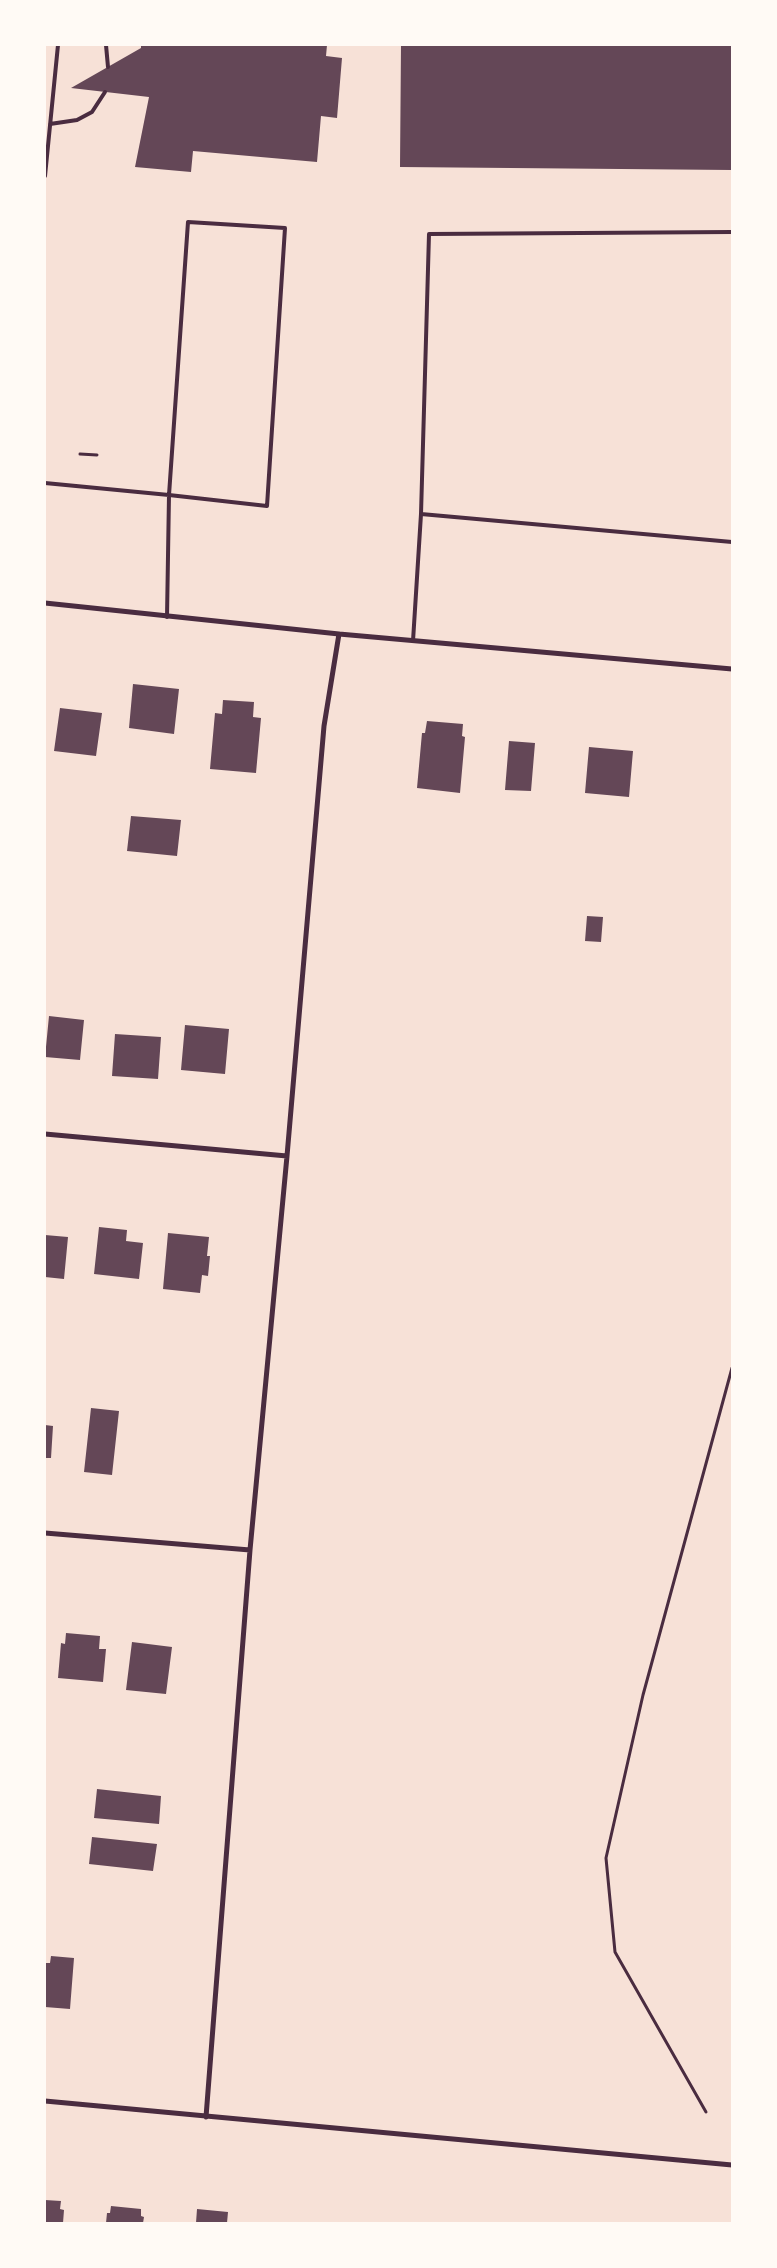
<!DOCTYPE html>
<style>
body{margin:0}
#map{position:relative;width:777px;height:2268px;overflow:hidden;background:#f7e1d7;font-family:Cabin,sans-serif}
canvas{display:block}
.frame{position:absolute;inset:0;border:46px solid #fffaf5;pointer-events:none}
</style>
<div id="map">
<canvas width="777" height="2268"></canvas>
<div class="frame"></div>
</div>
<script>
const g = document.querySelector('canvas').getContext('2d');
g.lineJoin = 'round';
function paint(path, color) { g.fillStyle = color; g.fill(path, 'evenodd'); }
const shape = rows => new Path2D(rows.map(r => 'M' + r).join(''));
function trace(path, color, width, dash) { g.strokeStyle = color; g.lineWidth = width; g.lineCap = dash ? 'butt' : 'round'; g.setLineDash(dash || []); g.stroke(path); }
const building = shape([
 [141,45,327,45,326,56,342,58,337,118,321,116,317,162,193,151,191,172,135,167,149,97,71,88,141,48],
 [401,45,732,45,732,170,400,167],
 [133,684,179,689,174,734,129,728],
 [223,700,254,702,253,717,261,718,256,773,210,769,215,713,222,714],
 [60,708,102,713,96,756,54,751],
 [427,721,463,724,462,736,465,737,460,793,417,788,422,733,425,733],
 [509,741,535,743,531,791,505,790],
 [589,747,633,751,629,797,585,793],
 [131,816,181,820,177,856,127,851],
 [587,916,603,917,601,942,585,941],
 [49,1016,84,1020,80,1060,45,1057],
 [185,1025,229,1029,225,1074,181,1070],
 [115,1034,161,1037,158,1079,112,1076],
 [99,1227,127,1230,126,1241,143,1243,139,1279,94,1274],
 [168,1233,209,1237,207,1256,210,1256,208,1276,202,1275,200,1293,163,1289],
 [45,1235,68,1237,64,1279,45,1277],
 [91,1408,119,1411,112,1475,84,1472],
 [45,1425,53,1426,51,1458,45,1458],
 [66,1633,100,1636,99,1649,106,1649,103,1682,58,1678,61,1643,65,1644],
 [132,1642,172,1647,166,1694,126,1690],
 [97,1789,161,1796,159,1824,94,1818],
 [92,1837,157,1844,153,1871,89,1864],
 [51,1956,74,1958,70,2009,45,2007,45,1963,50,1963],
 [45,2200,61,2201,60,2209,64,2210,63,2223,45,2223],
 [111,2206,141,2209,141,2216,144,2217,143,2223,106,2223,107,2213,110,2213],
 [197,2209,228,2212,227,2223,196,2223]
]);
const path = shape([
 [80,454,97,455],
 [706,2112,615,1952,606,1858,643,1695,732,1368]
]);
const service = shape([
 [106,45,108,67],
 [50,124,77,120,92,112,105,92],
 [45,176,58,45],
 [732,232,429,234,421,514,732,542],
 [45,483,169,495,267,506,285,228,188,222,169,495,167,617],
 [413,641,421,514]
]);
const minor = shape([
 [45,603,339,634,732,669],
 [45,1134,287,1156],
 [45,1533,250,1550],
 [45,2101,732,2165],
 [206,2117,250,1550,287,1156,324,726,339,634]
]);
paint(building, '#644757');
trace(path, '#4a2c40', 3);
trace(service, '#4a2c40', 4);
trace(minor, '#4a2c40', 5);
</script>
